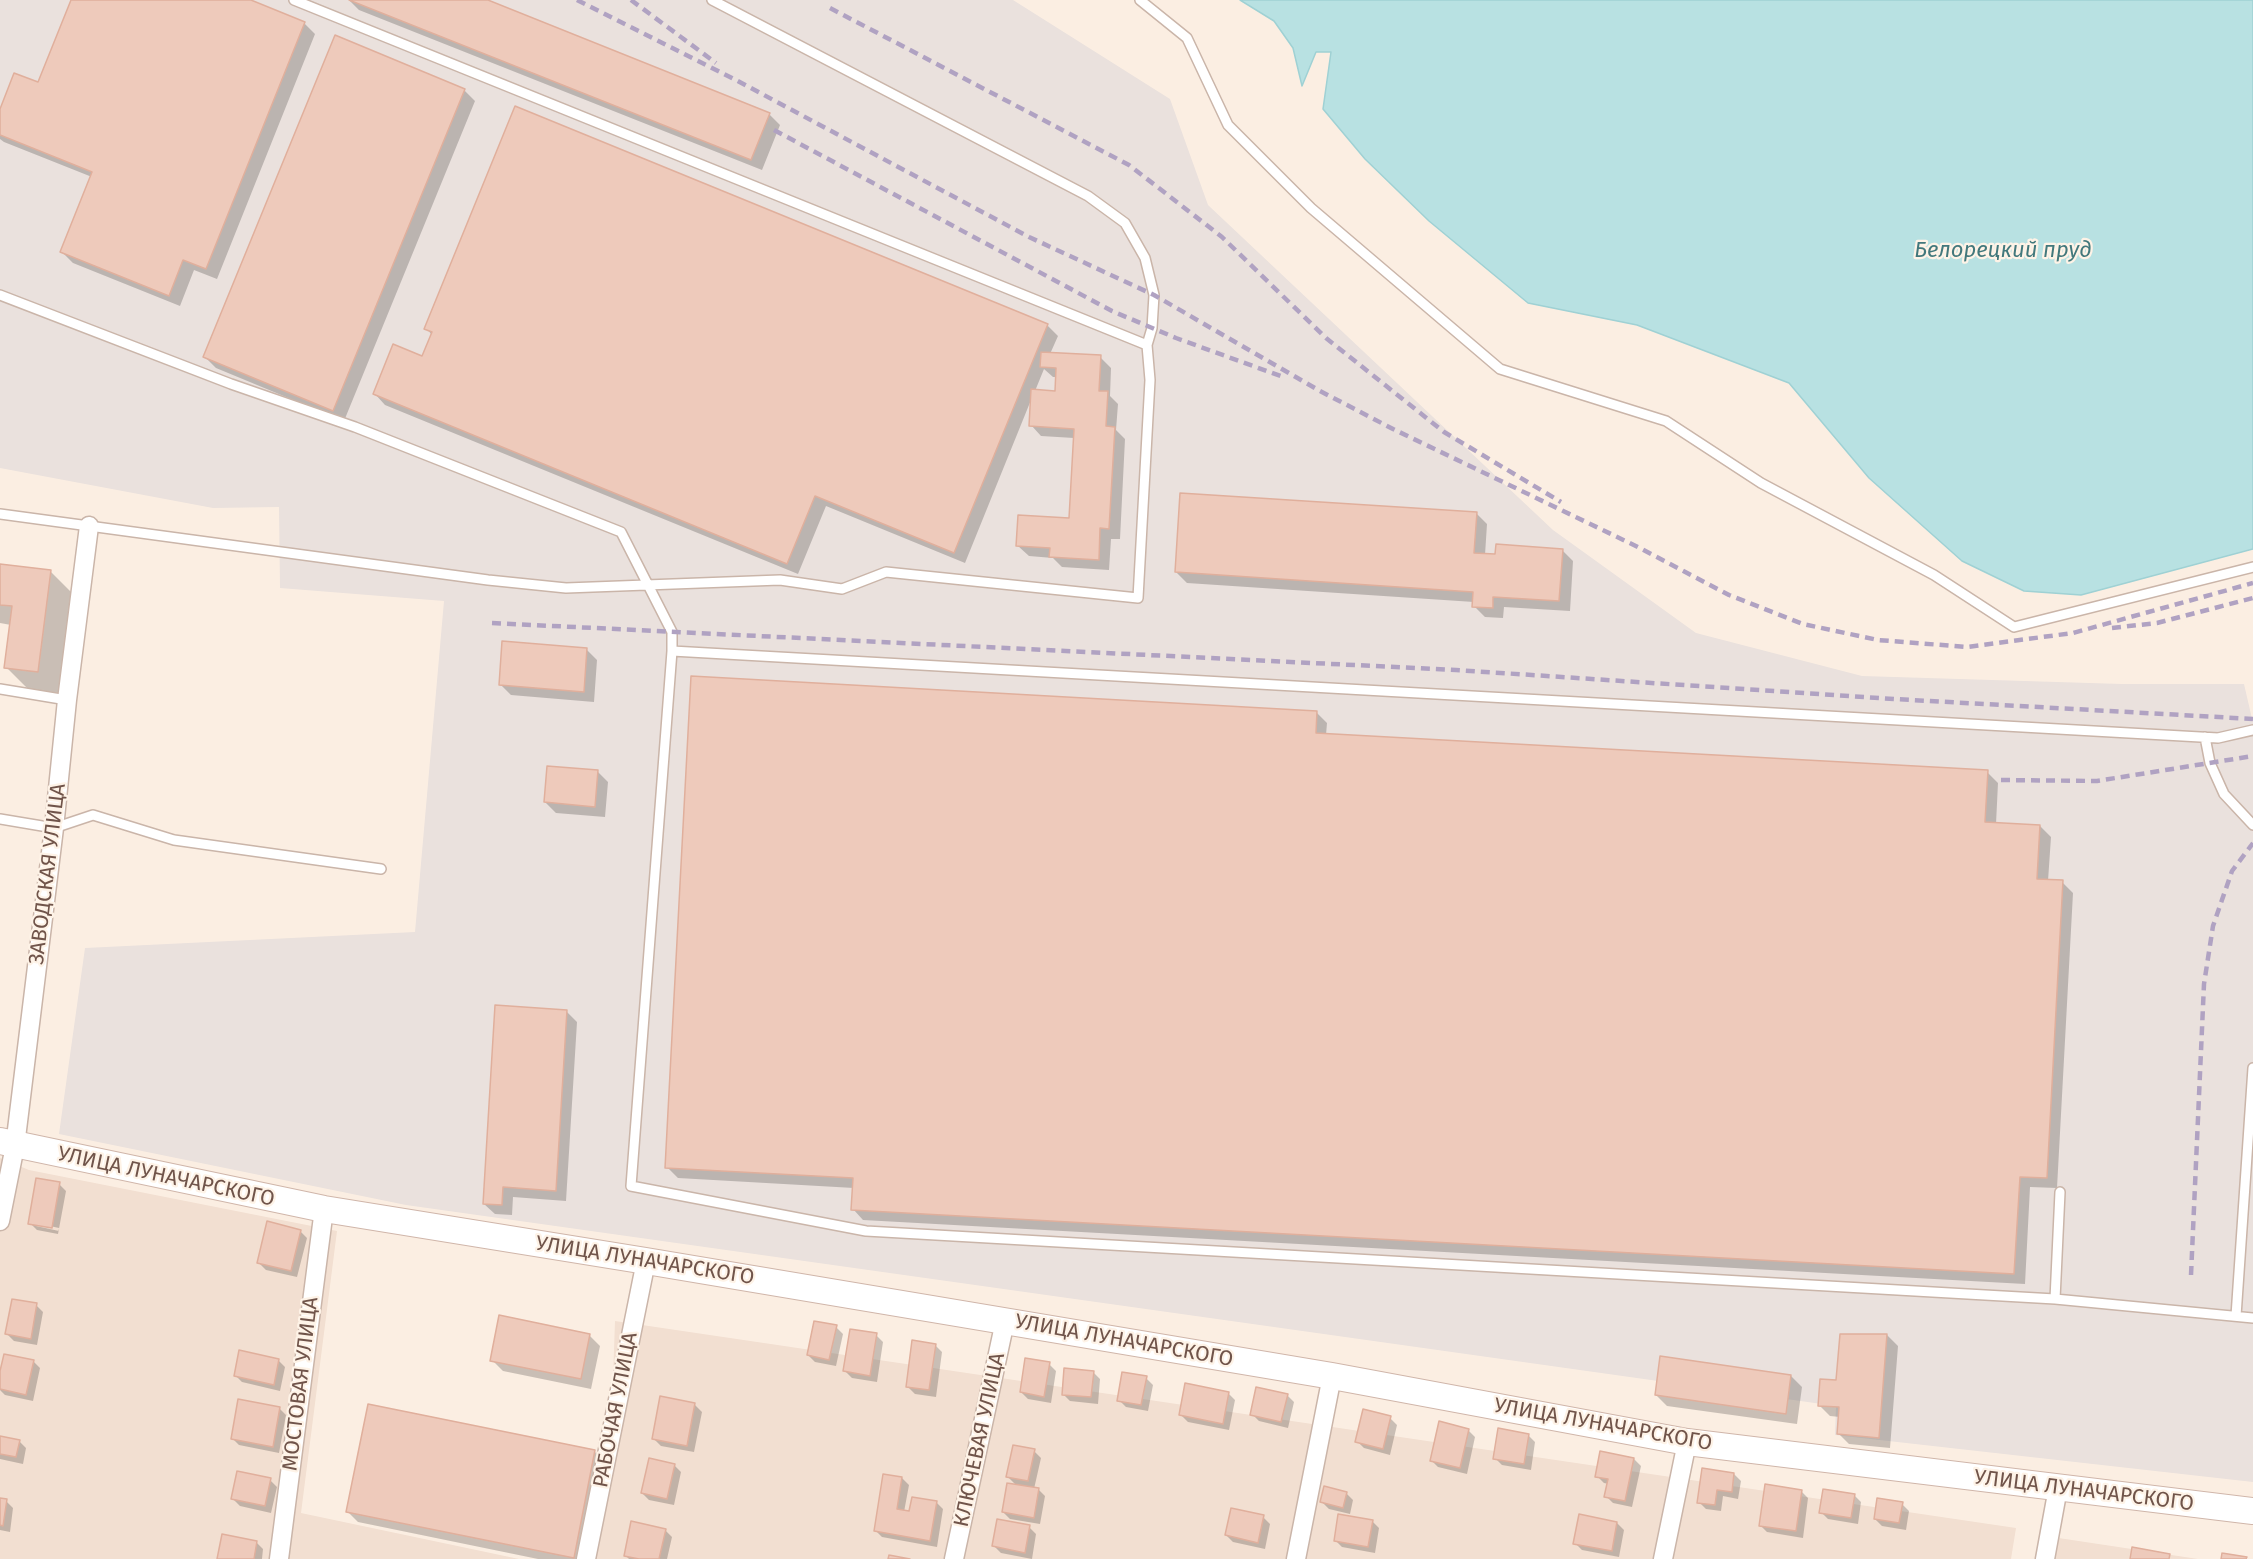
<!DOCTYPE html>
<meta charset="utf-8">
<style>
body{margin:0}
canvas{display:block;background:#fbeee2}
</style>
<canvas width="2253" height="1559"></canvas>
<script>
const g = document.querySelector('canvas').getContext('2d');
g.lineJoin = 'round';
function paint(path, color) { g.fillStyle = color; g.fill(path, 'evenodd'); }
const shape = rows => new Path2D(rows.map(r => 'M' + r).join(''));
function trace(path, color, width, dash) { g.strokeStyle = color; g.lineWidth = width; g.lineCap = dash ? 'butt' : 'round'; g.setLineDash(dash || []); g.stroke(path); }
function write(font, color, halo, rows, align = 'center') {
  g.font = font + ' "Fira Sans",sans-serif'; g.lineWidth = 4.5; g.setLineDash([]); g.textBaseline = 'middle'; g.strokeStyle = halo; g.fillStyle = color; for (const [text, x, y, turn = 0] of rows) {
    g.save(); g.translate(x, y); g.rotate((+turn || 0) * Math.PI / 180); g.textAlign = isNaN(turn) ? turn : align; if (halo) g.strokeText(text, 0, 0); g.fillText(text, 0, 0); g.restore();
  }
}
const residential = shape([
 [0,1158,29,1170,337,1231,301,1513,519,1559,0,1559],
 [615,1321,2016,1528,2011,1559,579,1559,611,1437],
 [2052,1537,2198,1559,2049,1559]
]);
const industrial = shape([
 [0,0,1013,0,1170,99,1208,205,1553,530,1696,633,1862,676,2122,684,2244,684,2253,723,2253,1482,1835,1435,1836,1406,406,1205,59,1134,85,948,415,932,444,601,280,588,279,507,213,508,0,468]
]);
const water = shape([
 [1240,0,2253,0,2253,549,2081,595,2024,591,1962,561,1869,478,1789,383,1637,325,1528,303,1429,221,1365,159,1323,109,1331,52,1316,52,1302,86,1293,48,1274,21,1240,0]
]);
const shadow = shape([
 [72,0,247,0,304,23,315,34,217,279,194,270,180,306,73,263,62,252,92,177,4,142,0,139,0,113,38,84],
 [349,0,484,0,769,114,780,125,762,170,359,10],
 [464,90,475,101,344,421,216,368,205,357],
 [1047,325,1058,336,1050,354,1100,357,1111,368,1110,396,1118,404,1116,430,1125,439,1120,539,1111,539,1109,570,1062,567,1053,558,1029,556,1018,546,1070,520,1074,438,1041,436,1031,425,1031,400,965,563,826,506,798,574,385,405,375,394,423,358,432,335,426,328],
 [1044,369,1053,377,1057,377,1056,392,1035,391],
 [1476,513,1487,524,1485,555,1562,550,1573,561,1570,611,1504,607,1503,618,1485,617,1474,606,1474,602,1187,583,1176,572],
 [0,565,51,572,73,594,60,693,28,689,6,667,11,625,0,623],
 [586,649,597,660,594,702,511,695,500,684],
 [1316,712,1327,723,1326,735,1987,772,1998,783,1996,824,2040,826,2051,837,2048,881,2062,882,2073,893,2057,1188,2030,1187,2025,1284,863,1220,853,1209,854,1188,678,1178,667,1167],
 [597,771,608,782,605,817,556,813,545,802],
 [566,1011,577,1022,566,1201,513,1197,512,1215,495,1214,484,1204],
 [59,1184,66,1191,58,1234,37,1230,30,1223],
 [36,1223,59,1228,59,1231,36,1226],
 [300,1231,307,1238,297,1277,266,1270,259,1263],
 [36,1305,43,1312,37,1345,14,1341,7,1334],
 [836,1327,843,1334,836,1366,815,1362,808,1355],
 [589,1335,600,1346,591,1389,503,1371,492,1360],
 [876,1335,883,1342,877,1382,852,1378,845,1371],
 [1887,1335,1898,1346,1890,1448,1849,1444,1838,1433,1840,1417,1830,1416,1819,1405,1838,1382],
 [935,1345,942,1352,936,1397,915,1394,908,1387],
 [278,1360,285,1367,280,1391,242,1382,235,1375],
 [33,1361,40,1368,33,1401,5,1395,0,1390,0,1378],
 [1049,1364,1056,1371,1051,1403,1028,1399,1021,1392],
 [1093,1372,1100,1379,1098,1404,1070,1401,1063,1394],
 [1791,1376,1802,1387,1797,1424,1667,1406,1656,1395],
 [1146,1378,1153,1385,1148,1411,1126,1407,1119,1400],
 [1228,1393,1235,1400,1229,1430,1188,1422,1181,1415],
 [1287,1395,1294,1402,1288,1428,1259,1421,1252,1414],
 [695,1405,702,1412,694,1452,661,1446,654,1439],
 [279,1408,286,1415,279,1453,239,1445,232,1438],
 [1390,1418,1397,1425,1390,1455,1364,1448,1357,1441],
 [1468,1430,1475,1437,1467,1474,1438,1467,1431,1460],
 [1528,1435,1535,1442,1531,1470,1502,1465,1495,1458],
 [0,1438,19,1441,26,1448,23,1464,0,1459],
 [1034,1451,1041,1458,1034,1489,1038,1489,1045,1496,1040,1524,1010,1519,1003,1512,1017,1486,1007,1476],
 [595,1452,605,1463,586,1559,538,1559,358,1522,347,1511],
 [1634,1459,1641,1466,1632,1507,1613,1503,1606,1496,1609,1484,1604,1483,1597,1476],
 [674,1465,681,1472,674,1505,649,1500,642,1493],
 [1734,1474,1741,1481,1738,1499,1723,1496,1721,1511,1706,1509,1699,1502],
 [902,1478,909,1485,904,1512,910,1513,936,1502,943,1509,937,1547,882,1537,875,1530],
 [270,1480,277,1487,271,1513,240,1506,233,1499],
 [1801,1491,1808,1498,1803,1538,1767,1532,1760,1525],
 [1346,1493,1353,1500,1350,1514,1329,1509,1322,1502],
 [1854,1495,1861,1502,1858,1524,1828,1519,1821,1512],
 [0,1500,6,1501,13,1508,10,1532,0,1530],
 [1902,1504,1909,1511,1906,1530,1882,1526,1875,1519],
 [1263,1517,1270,1524,1265,1549,1233,1542,1226,1535],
 [1372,1521,1379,1528,1375,1553,1342,1547,1335,1540],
 [1617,1523,1624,1530,1619,1557,1582,1550,1575,1543],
 [1029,1527,1036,1534,1032,1559,1001,1553,994,1546],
 [665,1530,672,1537,667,1559,629,1559,625,1555],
 [256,1542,263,1549,262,1559,218,1559]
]);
const building = shape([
 [71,0,251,0,305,22,206,269,183,260,169,296,60,252,92,172,0,135,0,109,14,73,38,82,71,0],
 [349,0,488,0,770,113,751,160,349,0],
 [335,35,465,89,333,411,203,357,335,35],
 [515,106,1048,324,954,553,815,496,787,564,373,394,393,344,422,356,432,332,424,329,515,106],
 [1041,352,1101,355,1099,391,1108,391,1106,426,1115,427,1109,529,1100,528,1099,560,1049,557,1050,548,1016,546,1018,515,1069,518,1074,429,1029,426,1031,389,1055,391,1056,368,1040,367,1041,352],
 [1180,493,1477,512,1474,553,1495,554,1496,544,1563,549,1559,601,1493,597,1493,608,1472,607,1473,592,1175,572,1180,493],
 [0,564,51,570,38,672,4,668,12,606,0,605,0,564],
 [502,641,587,648,584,692,499,685,502,641],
 [691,676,1317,711,1316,733,1988,770,1985,822,2040,825,2037,879,2063,880,2047,1178,2020,1177,2014,1274,851,1210,853,1178,665,1168,691,676],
 [547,766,598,770,595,807,544,802,547,766],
 [495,1005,567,1010,556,1191,503,1187,502,1205,483,1204,495,1005],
 [36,1178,60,1182,52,1228,28,1224,36,1178],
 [267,1221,301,1230,291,1271,257,1263,267,1221],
 [12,1299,37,1303,31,1339,5,1334,12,1299],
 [499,1315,590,1334,581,1379,490,1361,499,1315],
 [814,1321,837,1325,829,1360,807,1355,814,1321],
 [850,1329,877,1333,870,1376,843,1371,850,1329],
 [1840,1334,1887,1334,1879,1438,1837,1434,1839,1407,1818,1406,1820,1379,1836,1380,1840,1334],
 [912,1340,936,1344,929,1390,906,1387,912,1340],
 [239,1350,279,1359,274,1385,234,1376,239,1350],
 [4,1354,34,1360,26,1395,0,1389,0,1371,4,1354],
 [1660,1356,1791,1375,1786,1414,1655,1395,1660,1356],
 [1025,1358,1050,1362,1044,1397,1020,1392,1025,1358],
 [1064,1368,1094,1371,1091,1397,1062,1395,1064,1368],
 [1122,1372,1147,1376,1141,1405,1117,1401,1122,1372],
 [1185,1383,1229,1392,1223,1424,1179,1415,1185,1383],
 [1256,1387,1288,1394,1281,1422,1250,1415,1256,1387],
 [660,1396,695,1403,687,1446,652,1439,660,1396],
 [238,1399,280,1407,273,1447,231,1439,238,1399],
 [368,1404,595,1450,574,1558,346,1512,368,1404],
 [1363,1409,1391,1416,1383,1449,1355,1442,1363,1409],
 [1439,1421,1469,1429,1460,1468,1430,1461,1439,1421],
 [1498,1428,1529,1434,1524,1464,1493,1459,1498,1428],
 [0,1436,20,1440,16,1457,0,1454,0,1436],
 [1013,1445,1035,1449,1028,1481,1006,1477,1013,1445],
 [1600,1451,1634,1458,1625,1501,1604,1497,1608,1479,1595,1477,1600,1451],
 [649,1458,675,1464,667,1499,641,1493,649,1458],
 [1702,1468,1734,1473,1732,1492,1717,1490,1715,1505,1697,1503,1702,1468],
 [237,1471,271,1478,265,1506,231,1499,237,1471],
 [883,1474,902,1477,897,1509,909,1511,912,1497,937,1501,930,1541,874,1531,883,1474],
 [1007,1483,1039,1488,1034,1518,1002,1512,1007,1483],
 [1765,1484,1802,1490,1796,1531,1759,1526,1765,1484],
 [1324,1486,1347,1492,1343,1508,1320,1502,1324,1486],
 [1823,1489,1855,1494,1851,1518,1819,1513,1823,1489],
 [0,1498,7,1499,3,1526,0,1525,0,1498],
 [1877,1498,1903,1502,1899,1523,1874,1519,1877,1498],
 [1231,1508,1264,1515,1258,1543,1225,1535,1231,1508],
 [1338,1514,1373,1520,1368,1547,1334,1541,1338,1514],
 [1579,1514,1617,1522,1612,1551,1573,1544,1579,1514],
 [997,1519,1030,1525,1025,1553,992,1546,997,1519],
 [631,1521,666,1529,659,1559,639,1559,624,1556,631,1521],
 [222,1534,257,1541,254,1559,217,1559,222,1534],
 [2132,1547,2170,1554,2169,1559,2130,1559,2132,1547],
 [2222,1553,2247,1557,2246,1559,2221,1559,2222,1553],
 [889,1555,910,1559,888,1559,889,1555]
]);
const lane = shape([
 [712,0,1088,196,1125,223,1145,258,1154,295,1152,328,1147,345],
 [1140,0,1187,38,1228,125,1311,208,1500,369,1666,421,1761,483,1934,575,2014,627,2253,567],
 [0,295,231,384,355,427,621,532,672,632,672,651,2218,738,2253,730],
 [0,514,488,580,566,588,780,580,842,589,886,572,1138,598,1150,380,1147,345,294,0],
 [672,651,631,1186,866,1231,2055,1299],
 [0,689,67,700],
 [2205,737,2210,763,2224,794,2253,825],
 [0,819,54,828,93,815,174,840,381,869],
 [2060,1192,2055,1299,2253,1318],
 [2236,1316,2253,1068]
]);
const street = shape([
 [0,1221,15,1146,54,828,67,700,89,526],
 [279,1559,324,1209],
 [586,1559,646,1261],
 [954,1559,1005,1321],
 [1296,1559,1332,1376],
 [1663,1559,1687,1442],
 [2045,1559,2058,1488]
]);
const secondary = shape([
 [0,1141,324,1209,646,1261,1332,1376,1687,1442,2253,1511]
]);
const rail = shape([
 [577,0,736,80,1029,237,1154,295,1320,391,1393,429,1638,547,1729,595,1803,624,1878,640,1967,647,2073,633,2253,583],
 [631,0,716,63],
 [830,8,1129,165,1222,237,1326,338,1444,432,1561,502],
 [774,130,1112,311,1176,338,1286,378],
 [492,623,1456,670,1894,699,2253,719],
 [2112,628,2157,623,2253,598],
 [2001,780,2097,781,2253,756],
 [2191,1275,2204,984,2213,926,2232,871,2253,843]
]);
const streetNames = [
 ["ЗАВОДСКАЯ УЛИЦА",48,874,-83],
 ["УЛИЦА ЛУНАЧАРСКОГО",166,1177,12],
 ["УЛИЦА ЛУНАЧАРСКОГО",645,1261,9],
 ["УЛИЦА ЛУНАЧАРСКОГО",1124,1341,10],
 ["МОСТОВАЯ УЛИЦА",301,1384,-83],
 ["РАБОЧАЯ УЛИЦА",616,1410,-79],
 ["УЛИЦА ЛУНАЧАРСКОГО",1603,1425,10],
 ["КЛЮЧЕВАЯ УЛИЦА",980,1440,-78],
 ["УЛИЦА ЛУНАЧАРСКОГО",2084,1491,7]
];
const waterNames = [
 ["Белорецкий пруд",2003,251]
];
paint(residential, '#f2dfd1');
paint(industrial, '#eae1dd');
paint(water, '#b8e1e2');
trace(water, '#9fd1d4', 1.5);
paint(shadow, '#0003');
paint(building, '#eecabb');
trace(building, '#e0af9c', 1.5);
trace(lane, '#cab5a9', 12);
trace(street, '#cab5a9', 21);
trace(secondary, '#d0b6aa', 28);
trace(lane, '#fff', 9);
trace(street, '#fff', 18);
trace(secondary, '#fff', 26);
trace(rail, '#b0a2c2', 4.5, [9, 6]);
write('21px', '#70544a', '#fef3e7', streetNames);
write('italic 22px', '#42787c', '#fef3e7', waterNames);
</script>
